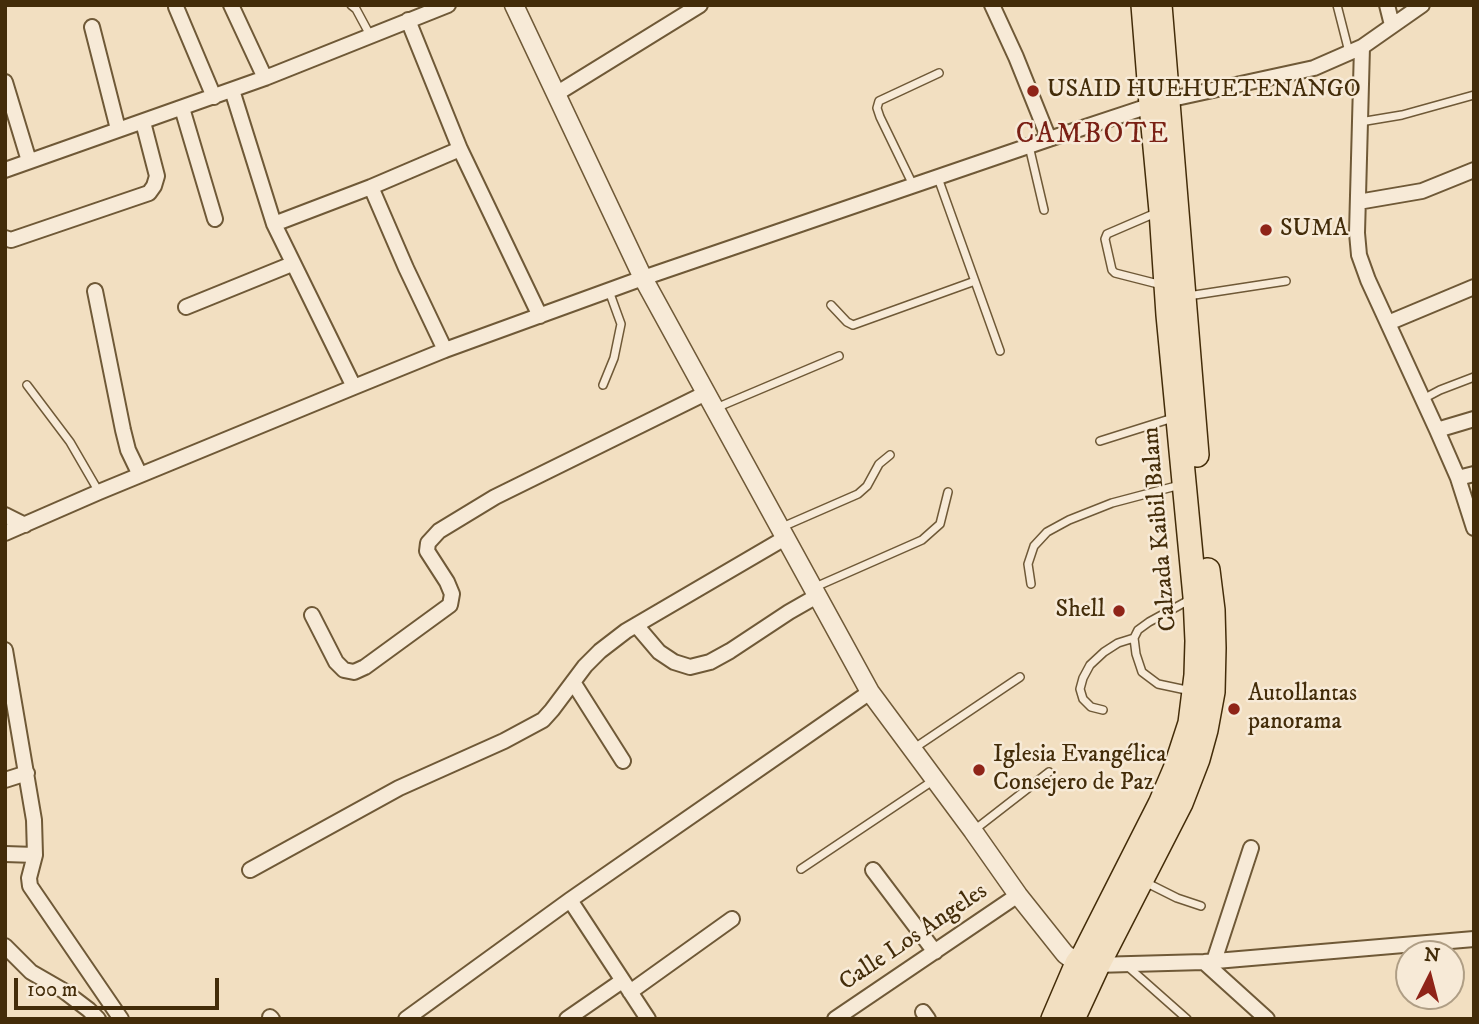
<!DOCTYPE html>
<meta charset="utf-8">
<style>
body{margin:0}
#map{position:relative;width:1479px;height:1024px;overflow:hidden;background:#f2dfc1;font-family:"IM FELL DW Pica",serif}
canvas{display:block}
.frame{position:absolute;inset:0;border:7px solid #432c09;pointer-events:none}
.north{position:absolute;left:1395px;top:940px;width:70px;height:70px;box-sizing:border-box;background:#f7ead7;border:2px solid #af9e85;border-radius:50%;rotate:6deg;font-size:19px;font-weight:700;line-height:28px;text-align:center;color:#432c09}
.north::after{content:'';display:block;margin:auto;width:24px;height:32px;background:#8f2418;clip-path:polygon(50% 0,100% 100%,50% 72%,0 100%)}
.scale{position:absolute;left:14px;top:978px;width:205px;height:32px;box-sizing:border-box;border:4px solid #432c09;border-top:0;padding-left:9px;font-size:21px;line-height:24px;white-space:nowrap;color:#432c09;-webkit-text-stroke:5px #f7ead7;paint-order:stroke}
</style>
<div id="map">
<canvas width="1479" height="1024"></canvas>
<div class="frame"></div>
<div class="north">N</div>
<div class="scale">100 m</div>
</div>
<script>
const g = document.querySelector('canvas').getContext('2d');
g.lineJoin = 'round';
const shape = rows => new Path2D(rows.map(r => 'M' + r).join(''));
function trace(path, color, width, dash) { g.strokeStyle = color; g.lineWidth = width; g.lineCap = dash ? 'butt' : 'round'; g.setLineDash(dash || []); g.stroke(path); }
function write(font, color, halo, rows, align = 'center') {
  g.font = font + ' "IM FELL DW Pica",serif'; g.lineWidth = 5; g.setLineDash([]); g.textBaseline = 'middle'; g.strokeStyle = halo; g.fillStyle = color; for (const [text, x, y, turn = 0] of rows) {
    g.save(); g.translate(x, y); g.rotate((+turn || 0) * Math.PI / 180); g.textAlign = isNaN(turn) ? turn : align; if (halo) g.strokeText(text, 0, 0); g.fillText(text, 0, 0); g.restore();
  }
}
const service = shape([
 [351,5,356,9,370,35],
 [1337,5,1349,52],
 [1360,122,1402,115,1474,95],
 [1029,146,1044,210],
 [938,178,1000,351],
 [913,185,880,117,877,108,879,101,939,73],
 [1158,212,1107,234,1105,239,1112,270,1115,273,1162,285],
 [1188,296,1286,281],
 [831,305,847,322,853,325,975,281],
 [27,385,70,442,99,492],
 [603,385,614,358,621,324,609,291],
 [1423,399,1440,390,1474,377],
 [716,408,839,356],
 [1100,441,1176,417],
 [780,528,858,494,867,486,879,464,890,455],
 [1031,584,1028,564,1034,546,1047,532,1069,520,1112,503,1180,485],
 [813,588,922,540,940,524,948,492],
 [1191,691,1158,684,1142,672,1136,654,1134,638,1138,630,1149,622,1191,599],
 [1103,710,1091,707,1083,699,1080,689,1083,678,1090,665,1104,652,1118,643,1134,638],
 [913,749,1020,677],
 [973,831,1049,772],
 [801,869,934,780],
 [1145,882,1177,898,1201,906],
 [1126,965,1187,1019]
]);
const minor = shape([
 [231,5,265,78],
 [992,5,1016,57,1049,139],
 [1387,5,1392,25],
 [176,7,214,97],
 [408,20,460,149,540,316],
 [92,27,118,129],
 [1362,47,1357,233,1359,255,1368,280,1437,430,1458,478,1474,528],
 [5,82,29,161],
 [232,90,274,224,354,387],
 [556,94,700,5],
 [182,108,215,219],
 [5,170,265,78,448,5],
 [371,187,406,268,445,350],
 [1358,202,1422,191,1474,170],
 [274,224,371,187,460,149],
 [5,238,11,240,149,193,154,186,157,176,143,122],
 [95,291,123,430,128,450,140,475],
 [186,307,292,264],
 [1388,323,1474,287],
 [1437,430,1474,419],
 [1458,478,1474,474],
 [5,515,25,525],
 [5,533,99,492,354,387,445,350,643,278,1049,139,1167,100,1314,68,1362,47,1422,5],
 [312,615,336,662,344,670,354,672,365,667,450,605,452,594,447,582,427,551,428,543,439,531,495,497,706,393],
 [636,625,659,652,674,662,690,667,710,662,730,651,789,612,817,596],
 [5,650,34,820,35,855,29,878,30,886,121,1019],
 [573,682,623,761],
 [5,780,27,773],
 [5,854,35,855],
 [250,870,399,788,504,741,543,720,552,710,585,666,600,651,626,631,785,538],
 [873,870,935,952],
 [570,900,648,1019],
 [5,946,31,972,64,991,89,1010,98,1019],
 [1214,961,1251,848],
 [1204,962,1267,1019],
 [1095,965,1204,962,1474,939],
 [630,992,732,919],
 [923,1012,928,1019],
 [270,1017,272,1019],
 [406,1019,570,900,870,692],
 [567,1019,622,981],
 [835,1019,1018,895]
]);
const tertiary = shape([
 [514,5,643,278,870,692,973,831,1018,895,1065,954,1077,963]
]);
const primary = shape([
 [1160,5,1197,455],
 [1053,1019,1077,963,1084,954,1160,804,1175,769,1190,723,1196,675,1197,641,1195,597,1168,315,1161,211,1151,105,1143,5],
 [1073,1019,1098,965,1181,803,1198,759,1206,730,1213,692,1214,648,1213,610,1208,570]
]);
const markers = [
 [1033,91,7,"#8f2418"],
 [1266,230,7,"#8f2418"],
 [1119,611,7,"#8f2418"],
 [1234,709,7,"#8f2418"],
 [979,770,7,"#8f2418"]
];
const poiNames = [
 ["USAID HUEHUETENANGO",1047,91],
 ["SUMA",1280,230],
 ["Shell",1105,611,"right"],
 ["Autollantas",1248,695],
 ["panorama",1248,723],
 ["Iglesia Evangélica",993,756],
 ["Consejero de Paz",993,784]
];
const streetNames = [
 ["Calzada Kaibil Balam",1161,529,-95],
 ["Calle Los Angeles",914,938,-34]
];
const quarterNames = [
 ["CAMBOTE",1093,136]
];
trace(service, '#6f5937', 10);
trace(minor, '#6f5937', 18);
trace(tertiary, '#6f5937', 21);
trace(primary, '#432c09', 26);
trace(service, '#f7ead7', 7);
trace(minor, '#f7ead7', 14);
trace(tertiary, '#f7ead7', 18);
trace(primary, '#f2dfc1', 23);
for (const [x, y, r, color] of markers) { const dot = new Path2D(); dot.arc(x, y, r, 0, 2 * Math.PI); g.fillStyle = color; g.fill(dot); trace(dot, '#f7ead7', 2.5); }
write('24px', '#432c09', '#f7ead7', poiNames, 'left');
write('24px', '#432c09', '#f7ead7', streetNames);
g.letterSpacing = '2px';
write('28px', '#7a1f14', '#f7ead7', quarterNames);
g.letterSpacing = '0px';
</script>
